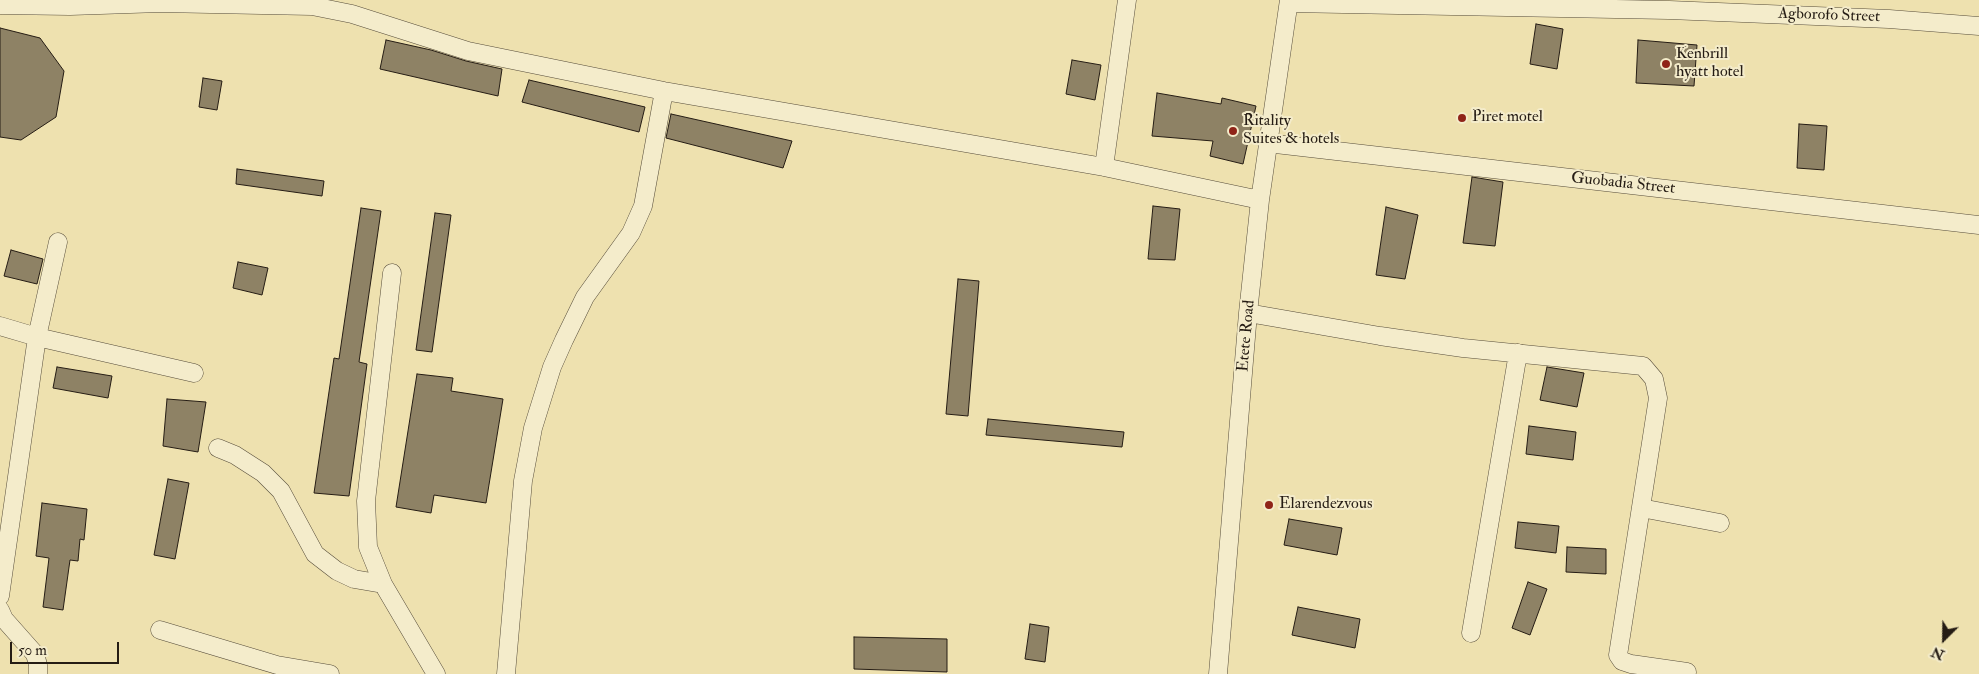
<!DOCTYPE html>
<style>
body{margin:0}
#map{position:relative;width:1979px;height:674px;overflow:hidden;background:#eee1af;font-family:"IM FELL Double Pica",serif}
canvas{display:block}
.north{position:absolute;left:1919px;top:614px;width:50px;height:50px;-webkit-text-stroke:4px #f4eccb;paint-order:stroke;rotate:203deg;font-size:14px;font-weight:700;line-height:20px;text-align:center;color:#251c14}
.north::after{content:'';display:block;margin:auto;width:18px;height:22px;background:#251c14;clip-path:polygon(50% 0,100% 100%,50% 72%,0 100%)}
.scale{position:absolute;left:10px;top:642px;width:109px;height:22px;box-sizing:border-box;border:2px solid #251c14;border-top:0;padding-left:6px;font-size:15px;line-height:18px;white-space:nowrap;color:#251c14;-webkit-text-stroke:4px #f4eccb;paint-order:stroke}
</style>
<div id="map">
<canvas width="1979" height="674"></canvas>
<div class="north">N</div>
<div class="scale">50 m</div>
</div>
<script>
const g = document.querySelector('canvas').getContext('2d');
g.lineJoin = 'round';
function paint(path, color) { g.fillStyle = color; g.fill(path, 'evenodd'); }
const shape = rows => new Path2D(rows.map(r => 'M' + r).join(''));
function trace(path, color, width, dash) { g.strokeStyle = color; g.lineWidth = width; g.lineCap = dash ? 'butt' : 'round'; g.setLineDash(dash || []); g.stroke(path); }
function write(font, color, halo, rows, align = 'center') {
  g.font = font + ' "IM FELL Double Pica",serif'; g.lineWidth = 4; g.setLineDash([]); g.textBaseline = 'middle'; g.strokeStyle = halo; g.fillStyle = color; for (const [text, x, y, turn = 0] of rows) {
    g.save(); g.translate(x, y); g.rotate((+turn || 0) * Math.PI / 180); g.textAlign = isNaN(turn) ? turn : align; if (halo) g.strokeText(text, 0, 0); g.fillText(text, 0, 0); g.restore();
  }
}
const building = shape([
 [1536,24,1563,29,1557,69,1530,64,1536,24],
 [0,28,40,38,64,71,56,117,21,140,0,137,0,28],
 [386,40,431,50,466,61,502,69,498,96,380,69,386,40],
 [1638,40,1697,45,1694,86,1636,83,1638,40],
 [1072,60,1101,65,1095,100,1066,94,1072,60],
 [203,78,222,81,217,110,199,107,203,78],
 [529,80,645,107,639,132,522,102,529,80],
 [1157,93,1221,104,1222,98,1256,106,1243,164,1210,156,1213,141,1152,136,1157,93],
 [671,114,792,141,783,168,666,138,671,114],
 [1799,124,1827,126,1824,170,1797,168,1799,124],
 [237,169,324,181,322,196,236,184,237,169],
 [1472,177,1503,182,1495,246,1463,243,1472,177],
 [1153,206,1180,209,1175,260,1148,259,1153,206],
 [1386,207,1418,215,1405,279,1376,275,1386,207],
 [361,208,381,211,359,362,367,364,349,496,314,493,334,358,339,359,361,208],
 [435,213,451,215,432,352,416,350,435,213],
 [11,250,43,259,37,284,4,276,11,250],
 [238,262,268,268,262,295,233,288,238,262],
 [958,279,979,281,968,416,946,414,958,279],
 [57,367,112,376,108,398,53,388,57,367],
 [1547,367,1584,373,1577,407,1540,400,1547,367],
 [417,374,453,378,451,391,503,399,486,503,434,495,431,513,396,507,417,374],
 [167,399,206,402,198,452,163,446,167,399],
 [988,419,1124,432,1122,447,986,435,988,419],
 [1529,426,1576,432,1573,460,1526,454,1529,426],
 [168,479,189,483,175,559,154,555,168,479],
 [42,503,87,509,84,540,80,539,78,561,70,560,63,610,43,607,49,558,36,556,42,503],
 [1289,519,1342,528,1337,555,1284,545,1289,519],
 [1518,522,1559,526,1556,553,1515,548,1518,522],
 [1567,547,1606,549,1606,574,1566,572,1567,547],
 [1528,582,1547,589,1530,635,1512,628,1528,582],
 [1298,607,1360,619,1355,648,1292,635,1298,607],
 [1030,624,1049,627,1045,662,1025,659,1030,624],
 [854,637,947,639,947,672,854,669,854,637]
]);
const minor = shape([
 [1289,3,1669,10,1889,19,1979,26],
 [0,5,70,6,160,3,312,6,352,14,468,51,664,91,1104,167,1260,200],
 [1267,143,1979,225],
 [1104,167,1127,0],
 [392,273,366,501,368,547,383,584,436,674],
 [1248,313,1380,336,1463,348,1643,366,1654,379,1658,398,1618,655,1622,661,1631,664,1687,672],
 [0,326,37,337,194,373],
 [218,448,235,455,263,473,281,491,315,554,337,571,354,579,383,584],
 [1641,508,1720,523],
 [0,596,37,337,58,242],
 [0,610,4,619,35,654,38,665,38,674],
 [160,630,277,665,330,674],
 [1471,633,1518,353],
 [506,674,523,481,533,428,552,367,564,340,585,297,631,233,643,206,664,91],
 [1218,674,1248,313,1260,200,1289,0]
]);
const markers = [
 [1666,64,5,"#8f2418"],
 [1462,118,5,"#8f2418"],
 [1233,131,5,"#8f2418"],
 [1269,505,5,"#8f2418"]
];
const streetNames = [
 ["Agborofo Street",1829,16,2],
 ["Guobadia Street",1623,184,6],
 ["Etete Road",1247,336,-85]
];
const poiNames = [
 ["Kenbrill",1676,55],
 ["hyatt hotel",1676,73],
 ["Piret motel",1472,118],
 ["Ritality",1243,122],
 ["Suites & hotels",1243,140],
 ["Elarendezvous",1279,505]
];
paint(building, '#8e8265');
trace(building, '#251c14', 1);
trace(minor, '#574d3b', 19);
trace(minor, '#f4eccb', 18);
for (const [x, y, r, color] of markers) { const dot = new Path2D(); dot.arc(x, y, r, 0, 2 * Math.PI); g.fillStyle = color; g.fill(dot); trace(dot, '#f4eccb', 2); }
write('16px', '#251c14', '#f4eccb', streetNames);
write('16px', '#251c14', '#f4eccb', poiNames, 'left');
</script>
